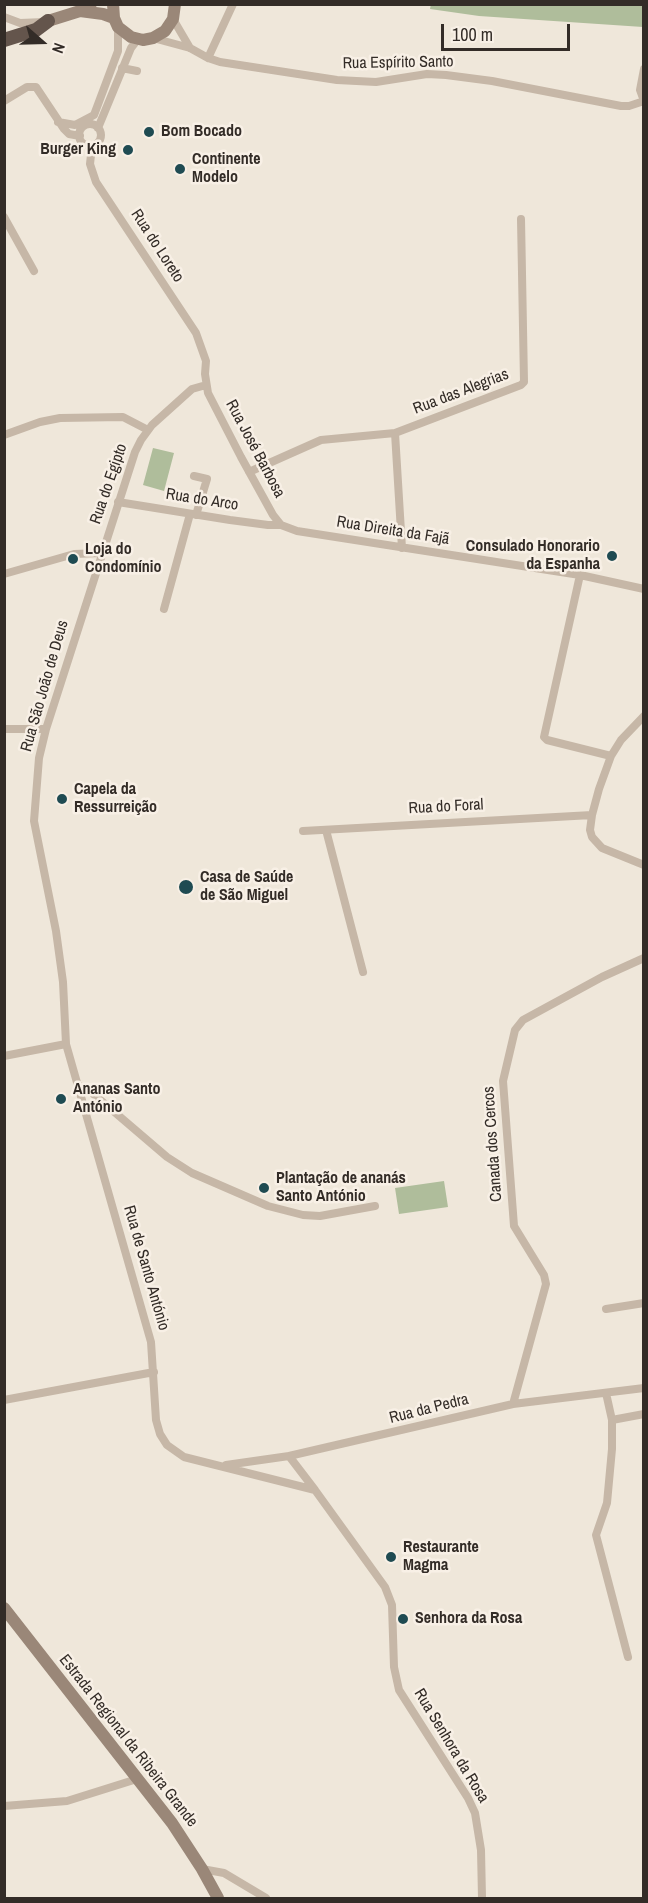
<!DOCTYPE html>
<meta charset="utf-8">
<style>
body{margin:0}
#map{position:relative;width:648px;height:1903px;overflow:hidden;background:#efe7da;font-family:"Archivo Narrow",sans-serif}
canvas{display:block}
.frame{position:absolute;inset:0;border:6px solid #332c27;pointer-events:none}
.north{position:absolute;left:12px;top:12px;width:60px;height:60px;-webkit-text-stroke:4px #f8f0e6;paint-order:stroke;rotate:110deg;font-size:16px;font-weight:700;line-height:24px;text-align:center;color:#332c27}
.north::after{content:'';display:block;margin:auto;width:21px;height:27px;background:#332c27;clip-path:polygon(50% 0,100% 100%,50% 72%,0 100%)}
.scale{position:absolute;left:441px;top:24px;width:129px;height:27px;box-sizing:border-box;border:3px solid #332c27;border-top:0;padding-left:8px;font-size:18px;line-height:21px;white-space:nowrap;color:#332c27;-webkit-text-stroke:4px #f8f0e6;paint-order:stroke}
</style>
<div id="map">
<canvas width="648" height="1903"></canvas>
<div class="frame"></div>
<div class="north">N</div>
<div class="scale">100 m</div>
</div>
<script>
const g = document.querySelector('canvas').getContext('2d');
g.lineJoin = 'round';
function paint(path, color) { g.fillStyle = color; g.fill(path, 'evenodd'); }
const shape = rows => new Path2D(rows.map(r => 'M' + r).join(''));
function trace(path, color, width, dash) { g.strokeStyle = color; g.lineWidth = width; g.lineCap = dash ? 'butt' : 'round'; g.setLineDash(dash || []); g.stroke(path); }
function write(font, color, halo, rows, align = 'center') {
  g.font = font + ' "Archivo Narrow",sans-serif'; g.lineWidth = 5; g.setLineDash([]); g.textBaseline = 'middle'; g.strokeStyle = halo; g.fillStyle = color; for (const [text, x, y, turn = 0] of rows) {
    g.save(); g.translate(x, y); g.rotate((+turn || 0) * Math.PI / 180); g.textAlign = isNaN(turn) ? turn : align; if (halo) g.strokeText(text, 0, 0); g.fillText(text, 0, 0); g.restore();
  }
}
const green = shape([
 [431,4,643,5,643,27,479,16,430,9],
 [153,448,174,453,164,491,143,485],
 [444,1181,448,1207,399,1214,395,1188]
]);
const minor = shape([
 [4,17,20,23,44,22],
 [173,19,190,48],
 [153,38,190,48,208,58,220,62,337,80,376,82,427,74,446,75,492,81,621,106,629,106,644,101],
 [208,58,233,4],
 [122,68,137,71],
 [644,69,640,90,644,101],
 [4,101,27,87,36,87,64,129,69,134,80,136],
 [58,122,75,125,94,115,118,51,118,27],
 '79 135a11 11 0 1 1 22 0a11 11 0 1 1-22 0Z',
 [98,128,131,48,138,39],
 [92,146,90,164,96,182,196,333,206,361,205,374,208,393,241,457,273,515,281,525,297,531,580,575,644,589],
 [4,217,34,271],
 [206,385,192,389,152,425,141,440,135,452,46,729,39,758,34,821,56,931,63,982,66,1044,151,1342,156,1420,160,1434,167,1445,184,1457,315,1490,289,1456],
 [4,435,40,422,60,418,123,417,148,430],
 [249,472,321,440,395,433],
 [194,476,207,479,196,515],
 [118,502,230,520,268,525,281,525],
 [402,548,395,433,521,385,524,382,521,219],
 [4,574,74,554,102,553],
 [580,575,544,737,547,740,611,756],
 [164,609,190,514],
 [644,716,621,740,611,756,599,789,592,815,590,830,592,837,602,848,644,865],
 [4,729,46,729],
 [326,830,363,972],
 [303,831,592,815],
 [4,1056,66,1044],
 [78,1085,91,1092,167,1157,192,1173,268,1206,303,1215,320,1216,375,1206],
 [606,1309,644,1303],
 [606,1393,612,1420,612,1449,607,1503,596,1535,628,1657],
 [4,1400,154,1372],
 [513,1404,546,1284,544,1275,514,1226,503,1081,515,1030,523,1020,602,977,644,958],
 [612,1420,644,1414],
 [226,1465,289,1456,513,1404,644,1388],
 [315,1490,385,1587,392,1605,394,1667,399,1690,468,1798,475,1813,481,1850,482,1898],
 [4,1806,67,1801,137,1779],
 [202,1869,224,1873,266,1898]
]);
const secondary = shape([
 [113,4,114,18,118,27,131,37,143,40,153,38,165,31,173,19,175,4],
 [80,11,103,14,114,18],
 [48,21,80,11,91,4],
 [4,1608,172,1823,202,1869,218,1898]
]);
const trunk = shape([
 [4,40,36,30,48,21]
]);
const markers = [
 [149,132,6,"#1f4b52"],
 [128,150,6,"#1f4b52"],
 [180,169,6,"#1f4b52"],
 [612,556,6,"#1f4b52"],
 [73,559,6,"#1f4b52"],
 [62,799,6,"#1f4b52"],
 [186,887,8,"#1f4b52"],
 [61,1099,6,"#1f4b52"],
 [264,1188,6,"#1f4b52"],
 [391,1557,6,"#1f4b52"],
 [403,1619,6,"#1f4b52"]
];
const streetNames = [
 ["Rua Espírito Santo",398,63,-1],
 ["Rua do Loreto",157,246,57],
 ["Rua das Alegrias",461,392,-21],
 ["Rua José Barbosa",255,449,62],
 ["Rua do Egipto",109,484,-71],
 ["Rua do Arco",202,500,9],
 ["Rua Direita da Fajã",393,531,9],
 ["Rua São João de Deus",45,686,-74],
 ["Rua do Foral",446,807,-3],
 ["Canada dos Cercos",493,1144,-94],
 ["Rua de Santo António",146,1268,74],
 ["Rua da Pedra",429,1409,-14],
 ["Estrada Regional da Ribeira Grande",128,1741,52],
 ["Rua Senhora da Rosa",451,1746,59]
];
const poiNames = [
 ["Bom Bocado",161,132],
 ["Burger King",116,150,"right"],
 ["Continente",192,160],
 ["Modelo",192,178],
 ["Consulado Honorario",600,547,"right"],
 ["da Espanha",600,565,"right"],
 ["Loja do",85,550],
 ["Condomínio",85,568],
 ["Capela da",74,790],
 ["Ressurreição",74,808],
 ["Casa de Saúde",200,878],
 ["de São Miguel",200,896],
 ["Ananas Santo",73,1090],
 ["António",73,1108],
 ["Plantação de ananás",276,1179],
 ["Santo António",276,1197],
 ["Restaurante",403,1548],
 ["Magma",403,1566],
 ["Senhora da Rosa",415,1619]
];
paint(green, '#afbd9b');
trace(minor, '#c6b7a7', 8);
trace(secondary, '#9a8778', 12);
trace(trunk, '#64554c', 14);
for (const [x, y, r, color] of markers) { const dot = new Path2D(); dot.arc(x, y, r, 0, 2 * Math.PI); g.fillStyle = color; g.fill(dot); trace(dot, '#f8f0e6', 2); }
write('16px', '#332c27', '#f8f0e6', streetNames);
write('bold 16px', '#332c27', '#f8f0e6', poiNames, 'left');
</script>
